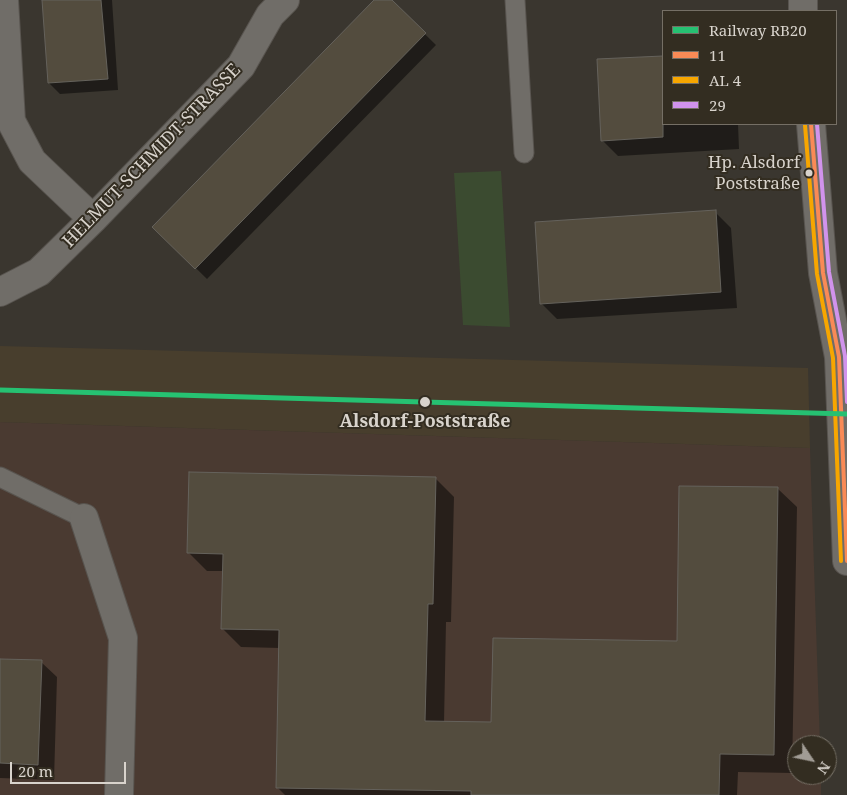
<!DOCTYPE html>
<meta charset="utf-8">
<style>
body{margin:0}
#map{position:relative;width:847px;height:795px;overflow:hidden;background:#3a362f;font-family:"Noto Serif",serif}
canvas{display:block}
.legend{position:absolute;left:662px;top:10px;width:175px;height:115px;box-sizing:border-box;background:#332d21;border:1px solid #756f65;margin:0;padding:6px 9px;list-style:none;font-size:15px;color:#d8d3cc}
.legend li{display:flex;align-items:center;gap:10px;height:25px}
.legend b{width:25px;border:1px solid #756f65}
.north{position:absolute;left:787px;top:735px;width:50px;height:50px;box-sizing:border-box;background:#332d21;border:1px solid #756f65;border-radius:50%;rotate:124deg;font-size:14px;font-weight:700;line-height:20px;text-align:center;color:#d8d3cc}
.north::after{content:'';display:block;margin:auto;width:18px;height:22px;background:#a19c95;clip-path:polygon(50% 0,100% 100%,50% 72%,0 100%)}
.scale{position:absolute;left:10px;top:762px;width:116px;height:22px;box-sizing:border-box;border:2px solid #d8d3cc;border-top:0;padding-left:6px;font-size:15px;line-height:18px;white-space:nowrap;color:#d8d3cc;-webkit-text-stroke:4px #332d21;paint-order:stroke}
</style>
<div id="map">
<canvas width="847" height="795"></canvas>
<ul class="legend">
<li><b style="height:6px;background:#26c172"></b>Railway RB20</li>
<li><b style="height:6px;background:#f98a56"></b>11</li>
<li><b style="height:6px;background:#f7a600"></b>AL 4</li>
<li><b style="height:6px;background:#d193ec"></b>29</li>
</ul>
<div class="north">N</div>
<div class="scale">20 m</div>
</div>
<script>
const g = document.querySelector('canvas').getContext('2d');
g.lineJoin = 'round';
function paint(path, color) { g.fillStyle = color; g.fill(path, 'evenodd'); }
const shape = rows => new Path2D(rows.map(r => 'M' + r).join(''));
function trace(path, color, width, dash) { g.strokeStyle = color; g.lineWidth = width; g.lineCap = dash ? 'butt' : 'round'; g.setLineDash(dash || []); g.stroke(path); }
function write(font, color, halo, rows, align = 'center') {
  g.font = font + ' "Noto Serif",serif'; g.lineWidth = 4; g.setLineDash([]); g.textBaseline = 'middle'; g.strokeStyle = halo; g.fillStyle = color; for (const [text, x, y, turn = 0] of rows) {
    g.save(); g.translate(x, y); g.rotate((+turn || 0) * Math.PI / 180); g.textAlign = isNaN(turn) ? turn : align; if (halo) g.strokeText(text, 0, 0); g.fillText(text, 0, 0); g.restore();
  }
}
const commercial = shape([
 [0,422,810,448,820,745,797,745,797,775,821,775,821,795,0,795]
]);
const built = shape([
 [0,346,808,368,810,448,0,422]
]);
const green = shape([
 [501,171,510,327,463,325,454,173]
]);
const shadow = shape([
 [43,0,112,0,118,90,60,94,49,83],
 [376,0,390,0,436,45,207,279,154,227],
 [663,57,663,124,738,124,739,149,618,156,602,140,598,60],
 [715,212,731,228,737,308,557,319,541,303],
 [435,478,454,497,451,622,446,622,444,723,492,723,678,643,681,487,778,489,797,507,792,773,738,772,737,795,285,795,277,787,280,648,241,647,222,628,224,571,207,571,189,553],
 [0,660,41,662,57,677,54,780,0,778]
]);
const building = shape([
 [42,0,101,0,108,79,48,83,42,0],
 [374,0,392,0,426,33,195,269,152,227,374,0],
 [663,56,663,137,601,141,597,59,663,56],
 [716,210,721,292,540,304,535,222,716,210],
 [189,472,436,477,433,604,428,604,425,721,491,722,493,638,677,641,679,486,778,487,774,755,720,754,719,795,471,795,471,791,276,788,279,630,221,629,223,554,187,553,189,472],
 [0,659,42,660,38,765,0,763,0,659]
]);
const lane = shape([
 [515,0,524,153],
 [0,477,84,518]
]);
const street = shape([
 [4,0,11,121,32,161,93,219],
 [803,0,803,11],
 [811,124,823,273,839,357,847,561],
 [0,292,39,272,93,219,241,66,270,15,285,0],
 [84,518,123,638,119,795]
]);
const bus1 = shape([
 [811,124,823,273,839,357,847,561]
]);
const bus2 = shape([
 [805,125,817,274,833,358,841,561]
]);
const bus3 = shape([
 [817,124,829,272,845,356,847,402]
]);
const rail1 = shape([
 [0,390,847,414]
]);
const markers = [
 [809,173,4.5,"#d8d3cc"],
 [425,402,6,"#d8d3cc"]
];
const busNames = [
 ["Hp. Alsdorf",800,163],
 ["Poststraße",800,184]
];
const streetNames = [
 ["HELMUT-SCHMIDT-STRASSE",152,156,-46]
];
const stopNames = [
 ["Alsdorf-Poststraße",425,422]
];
paint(commercial, '#4a3a31');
paint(built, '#483e2d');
paint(green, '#3b4b30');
paint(shadow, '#0007');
paint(building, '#534c3e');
trace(building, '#65625c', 1);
trace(lane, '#58544f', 21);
trace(street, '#58544f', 30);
trace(lane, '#706d68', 19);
trace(street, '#706d68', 28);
trace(bus1, '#f98a56', 4);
trace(bus2, '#f7a600', 4);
trace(bus3, '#d193ec', 4);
trace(rail1, '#26c172', 5);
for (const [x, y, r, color] of markers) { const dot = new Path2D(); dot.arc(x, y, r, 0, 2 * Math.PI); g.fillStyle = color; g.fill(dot); trace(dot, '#332d21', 2); }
write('17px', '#d8d3cc', '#332d21', busNames, 'right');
write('18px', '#d8d3cc', '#332d21', streetNames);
write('bold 18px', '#d8d3cc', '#332d21', stopNames);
</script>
